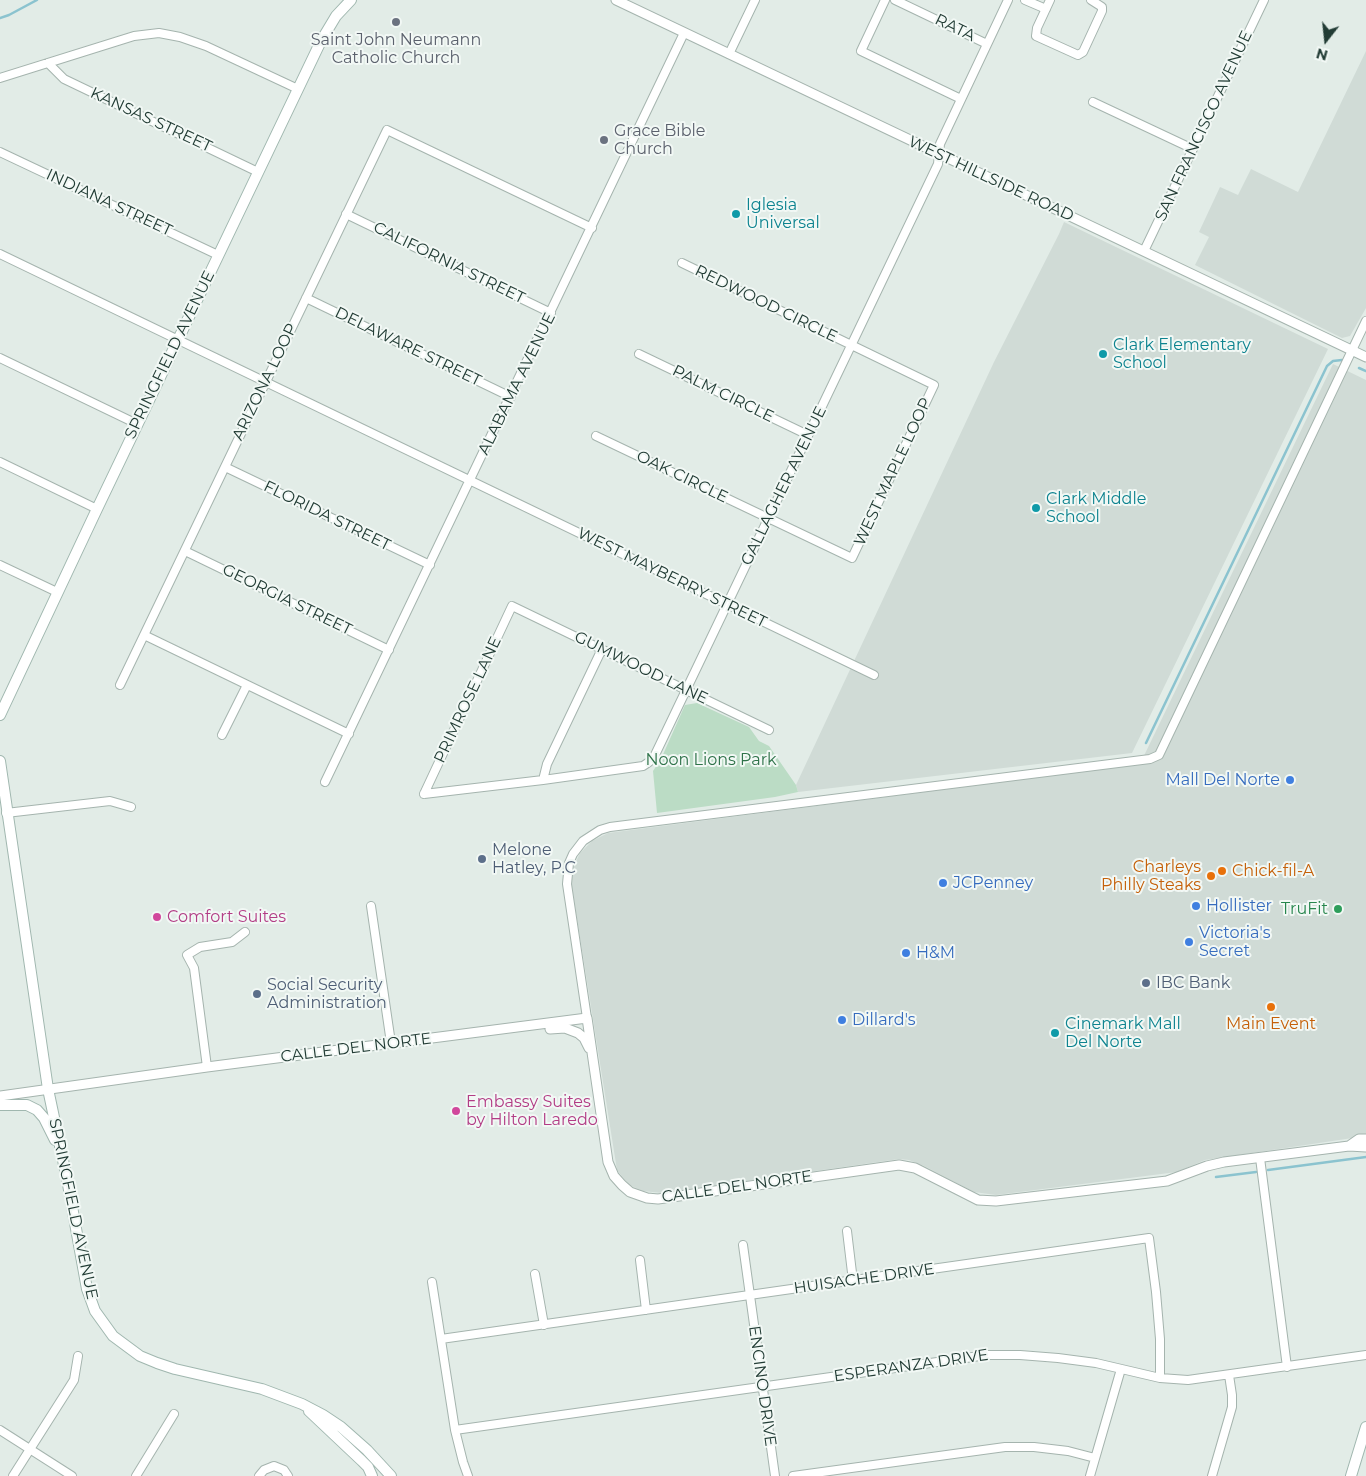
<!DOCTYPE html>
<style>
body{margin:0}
#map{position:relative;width:1366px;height:1476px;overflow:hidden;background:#e2ece7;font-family:Montserrat,sans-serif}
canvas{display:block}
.north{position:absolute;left:1301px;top:15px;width:50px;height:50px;-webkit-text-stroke:4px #f2f8f5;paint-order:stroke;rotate:196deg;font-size:14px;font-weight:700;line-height:20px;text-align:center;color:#223c35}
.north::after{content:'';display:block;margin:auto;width:18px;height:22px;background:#223c35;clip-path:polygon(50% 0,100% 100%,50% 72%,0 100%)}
</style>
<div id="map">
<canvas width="1366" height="1476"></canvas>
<div class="north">N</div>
</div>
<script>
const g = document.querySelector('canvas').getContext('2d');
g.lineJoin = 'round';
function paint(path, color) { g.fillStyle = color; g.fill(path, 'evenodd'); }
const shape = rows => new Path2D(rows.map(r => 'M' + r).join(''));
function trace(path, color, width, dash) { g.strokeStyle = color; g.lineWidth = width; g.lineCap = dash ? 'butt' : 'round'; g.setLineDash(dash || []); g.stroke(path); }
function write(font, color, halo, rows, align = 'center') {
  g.font = font + ' Montserrat,sans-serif'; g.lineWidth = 4; g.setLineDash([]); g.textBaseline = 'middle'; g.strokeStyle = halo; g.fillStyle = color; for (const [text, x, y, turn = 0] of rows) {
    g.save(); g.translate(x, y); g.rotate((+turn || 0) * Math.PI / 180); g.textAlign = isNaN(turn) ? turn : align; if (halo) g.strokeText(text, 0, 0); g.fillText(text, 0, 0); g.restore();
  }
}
const built = shape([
 [1366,51,1366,308,1350,336,1342,338,1195,265,1209,237,1199,232,1220,187,1238,195,1251,169,1298,192],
 [1064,222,1328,349,1132,753,798,792,796,785,994,362,1059,234],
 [1333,364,1366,380,1366,1136,1205,1160,1177,1172,1169,1173,996,1195,974,1192,924,1166,909,1160,899,1159,662,1193,643,1191,629,1185,617,1170,571,881,572,870,580,853,592,841,608,833,1140,764]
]);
const green = shape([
 [697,703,749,727,759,741,769,746,796,785,798,792,775,797,657,813,653,771,661,759,685,705]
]);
const stream = shape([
 [0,18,9,15,37,0],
 [1359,368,1366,371],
 [1146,743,1327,366,1333,361,1342,360],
 [1268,1170,1366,1157],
 [1216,1177,1256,1172]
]);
const minor = shape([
 [885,0,861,51,961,99],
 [895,0,987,44],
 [1025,0,1046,9],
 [1050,0,1037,28,1036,36,1078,55,1083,52,1102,11,1102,7,1091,0],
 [729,54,755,0],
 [48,63,64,79,258,172],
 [0,78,134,36,159,33,180,37,206,46,298,89],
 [1093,102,1193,149],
 [0,152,218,255],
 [346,214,551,313],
 [1144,251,1264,0],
 [0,254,874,675],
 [306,298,511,397],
 [639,354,808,435],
 [0,358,137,424],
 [596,436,852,558,934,385,682,263],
 [0,462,97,509],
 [225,467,430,565],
 [185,551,389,650],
 [0,565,57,592],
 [144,635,349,734],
 [120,685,387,130,592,228],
 [222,735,247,685],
 [543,780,547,764,602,649],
 [325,782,684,33],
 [424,794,543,780,643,766,649,762,654,757,938,164,940,144,1008,0],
 [424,794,512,606,769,730],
 [6,813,110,801,131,807],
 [371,906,391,1043],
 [587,1018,567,884,569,863,573,854,583,841,600,830,610,827,1150,759,1159,755,1366,321],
 [207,1067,194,968,187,955,200,947,232,942,245,932],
 [1260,1158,1287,1367],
 [847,1231,853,1281],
 [743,1245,775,1476],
 [640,1260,646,1310],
 [535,1274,544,1325],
 [432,1282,455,1430,463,1462,468,1476],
 [441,1339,1149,1238,1156,1292,1160,1339,1160,1378],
 [0,1430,72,1476],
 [455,1430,987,1355,1020,1355,1058,1358,1096,1363,1160,1378,1188,1380,1366,1355],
 [13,1476,74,1380,78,1356],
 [136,1476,174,1414],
 [259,1476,264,1470,274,1466,284,1470,288,1476],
 [793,1476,1005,1447,1034,1447,1068,1451,1095,1458],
 [1090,1476,1121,1369],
 [1212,1476,1232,1407,1232,1395,1229,1375]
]);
const tertiary = shape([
 [616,0,1366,357],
 [550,1029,565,1028,578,1033,584,1038,589,1048],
 [0,1096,207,1067,587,1018,608,1162,614,1176,622,1185,630,1192,647,1198,658,1199,899,1165,915,1168,978,1200,996,1201,1167,1181,1207,1166,1224,1162,1349,1146,1366,1147],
 [1349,1146,1359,1139,1366,1139]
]);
const secondary = shape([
 [0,715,97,509,321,41,336,16,351,0],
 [0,761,48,1089,67,1179,87,1289,95,1311,113,1336,140,1356,157,1363,175,1369,262,1389,302,1404,323,1415,341,1427,367,1450,391,1476],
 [0,1105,27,1105,37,1110,44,1118,55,1140],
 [309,1411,362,1461,368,1467,372,1476],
 [1351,1476,1366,1427]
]);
const markers = [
 [396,22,5,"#6b7280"],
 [604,140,5,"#6b7280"],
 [736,214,5,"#0f9aa8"],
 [1103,354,5,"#0f9aa8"],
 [1036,508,5,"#0f9aa8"],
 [1290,780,5,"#3f7fe0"],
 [482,859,5,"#5c6f8a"],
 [1222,871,5,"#e8710a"],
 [1211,876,5,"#e8710a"],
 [943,883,5,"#3f7fe0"],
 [1196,906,5,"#3f7fe0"],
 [1338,909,5,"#2e9e5b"],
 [157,917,5,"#d1479c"],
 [1189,942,5,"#3f7fe0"],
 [906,953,5,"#3f7fe0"],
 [1146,983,5,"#5c6f8a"],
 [257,994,5,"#5c6f8a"],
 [1271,1007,5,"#e8710a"],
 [842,1020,5,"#3f7fe0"],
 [1055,1033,5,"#0f9aa8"],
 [456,1111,5,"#d1479c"]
];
const streetNames = [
 ["RATA",955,28,26],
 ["KANSAS STREET",151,120,25],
 ["SAN FRANCISCO AVENUE",1204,126,-65],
 ["WEST HILLSIDE ROAD",991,179,25],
 ["INDIANA STREET",109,203,25],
 ["CALIFORNIA STREET",449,263,26],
 ["REDWOOD CIRCLE",766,304,26],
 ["DELAWARE STREET",408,347,26],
 ["SPRINGFIELD AVENUE",170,355,-64],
 ["ARIZONA LOOP",265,382,-64],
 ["ALABAMA AVENUE",517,384,-64],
 ["PALM CIRCLE",723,394,26],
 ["WEST MAPLE LOOP",893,472,-65],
 ["OAK CIRCLE",682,477,26],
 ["GALLAGHER AVENUE",784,486,-64],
 ["FLORIDA STREET",327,516,26],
 ["WEST MAYBERRY STREET",672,578,26],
 ["GEORGIA STREET",287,600,26],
 ["GUMWOOD LANE",641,668,26],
 ["PRIMROSE LANE",468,700,-65],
 ["CALLE DEL NORTE",356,1048,-7],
 ["CALLE DEL NORTE",737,1187,-8],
 ["SPRINGFIELD AVENUE",73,1209,78],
 ["HUISACHE DRIVE",864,1279,-8],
 ["ESPERANZA DRIVE",911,1366,-8],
 ["ENCINO DRIVE",762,1386,82]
];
const worshipNames = [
 ["Saint John Neumann",396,40],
 ["Catholic Church",396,58],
 ["Grace Bible",614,131,"left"],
 ["Church",614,149,"left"]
];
const cultureNames = [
 ["Iglesia",746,205],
 ["Universal",746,223],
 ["Clark Elementary",1113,345],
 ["School",1113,363],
 ["Clark Middle",1046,499],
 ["School",1046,517],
 ["Cinemark Mall",1065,1024],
 ["Del Norte",1065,1042]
];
const parkNames = [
 ["Noon Lions Park",711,760]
];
const shopNames = [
 ["Mall Del Norte",1280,780,"right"],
 ["JCPenney",953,883],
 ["Hollister",1206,906],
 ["Victoria's",1199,933],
 ["Secret",1199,951],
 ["H&M",916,953],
 ["Dillard's",852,1020]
];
const serviceNames = [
 ["Melone",492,850],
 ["Hatley, P.C",492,868],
 ["IBC Bank",1156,983],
 ["Social Security",267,985],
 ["Administration",267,1003]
];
const foodNames = [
 ["Charleys",1201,867],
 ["Philly Steaks",1201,885],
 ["Chick-fil-A",1232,871,"left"],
 ["Main Event",1271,1024,"center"]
];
const leisureNames = [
 ["TruFit",1328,909]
];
const hotelNames = [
 ["Comfort Suites",167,917],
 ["Embassy Suites",466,1102],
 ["by Hilton Laredo",466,1120]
];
paint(built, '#d0dbd6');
paint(green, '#bbdcc5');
trace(stream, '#8bc3cf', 2.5);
trace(minor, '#a5b4ae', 10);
trace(tertiary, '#a5b4ae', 11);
trace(secondary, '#a0b7af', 12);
trace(minor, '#fff', 8);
trace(tertiary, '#fff', 9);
trace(secondary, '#fff', 10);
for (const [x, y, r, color] of markers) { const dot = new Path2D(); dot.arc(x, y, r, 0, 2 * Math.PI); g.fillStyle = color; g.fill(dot); trace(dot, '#f2f8f5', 2); }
write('16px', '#223c35', '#f2f8f5', streetNames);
write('16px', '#5b616d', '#f2f8f5', worshipNames);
write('16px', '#0d838f', '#f2f8f5', cultureNames, 'left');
write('16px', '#2e7249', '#f2f8f5', parkNames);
write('16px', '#366cbe', '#f2f8f5', shopNames, 'left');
write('16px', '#4e5e75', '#f2f8f5', serviceNames, 'left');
write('16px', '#c56008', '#f2f8f5', foodNames, 'right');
write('16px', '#27864d', '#f2f8f5', leisureNames, 'right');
write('16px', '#b23c85', '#f2f8f5', hotelNames, 'left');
</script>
